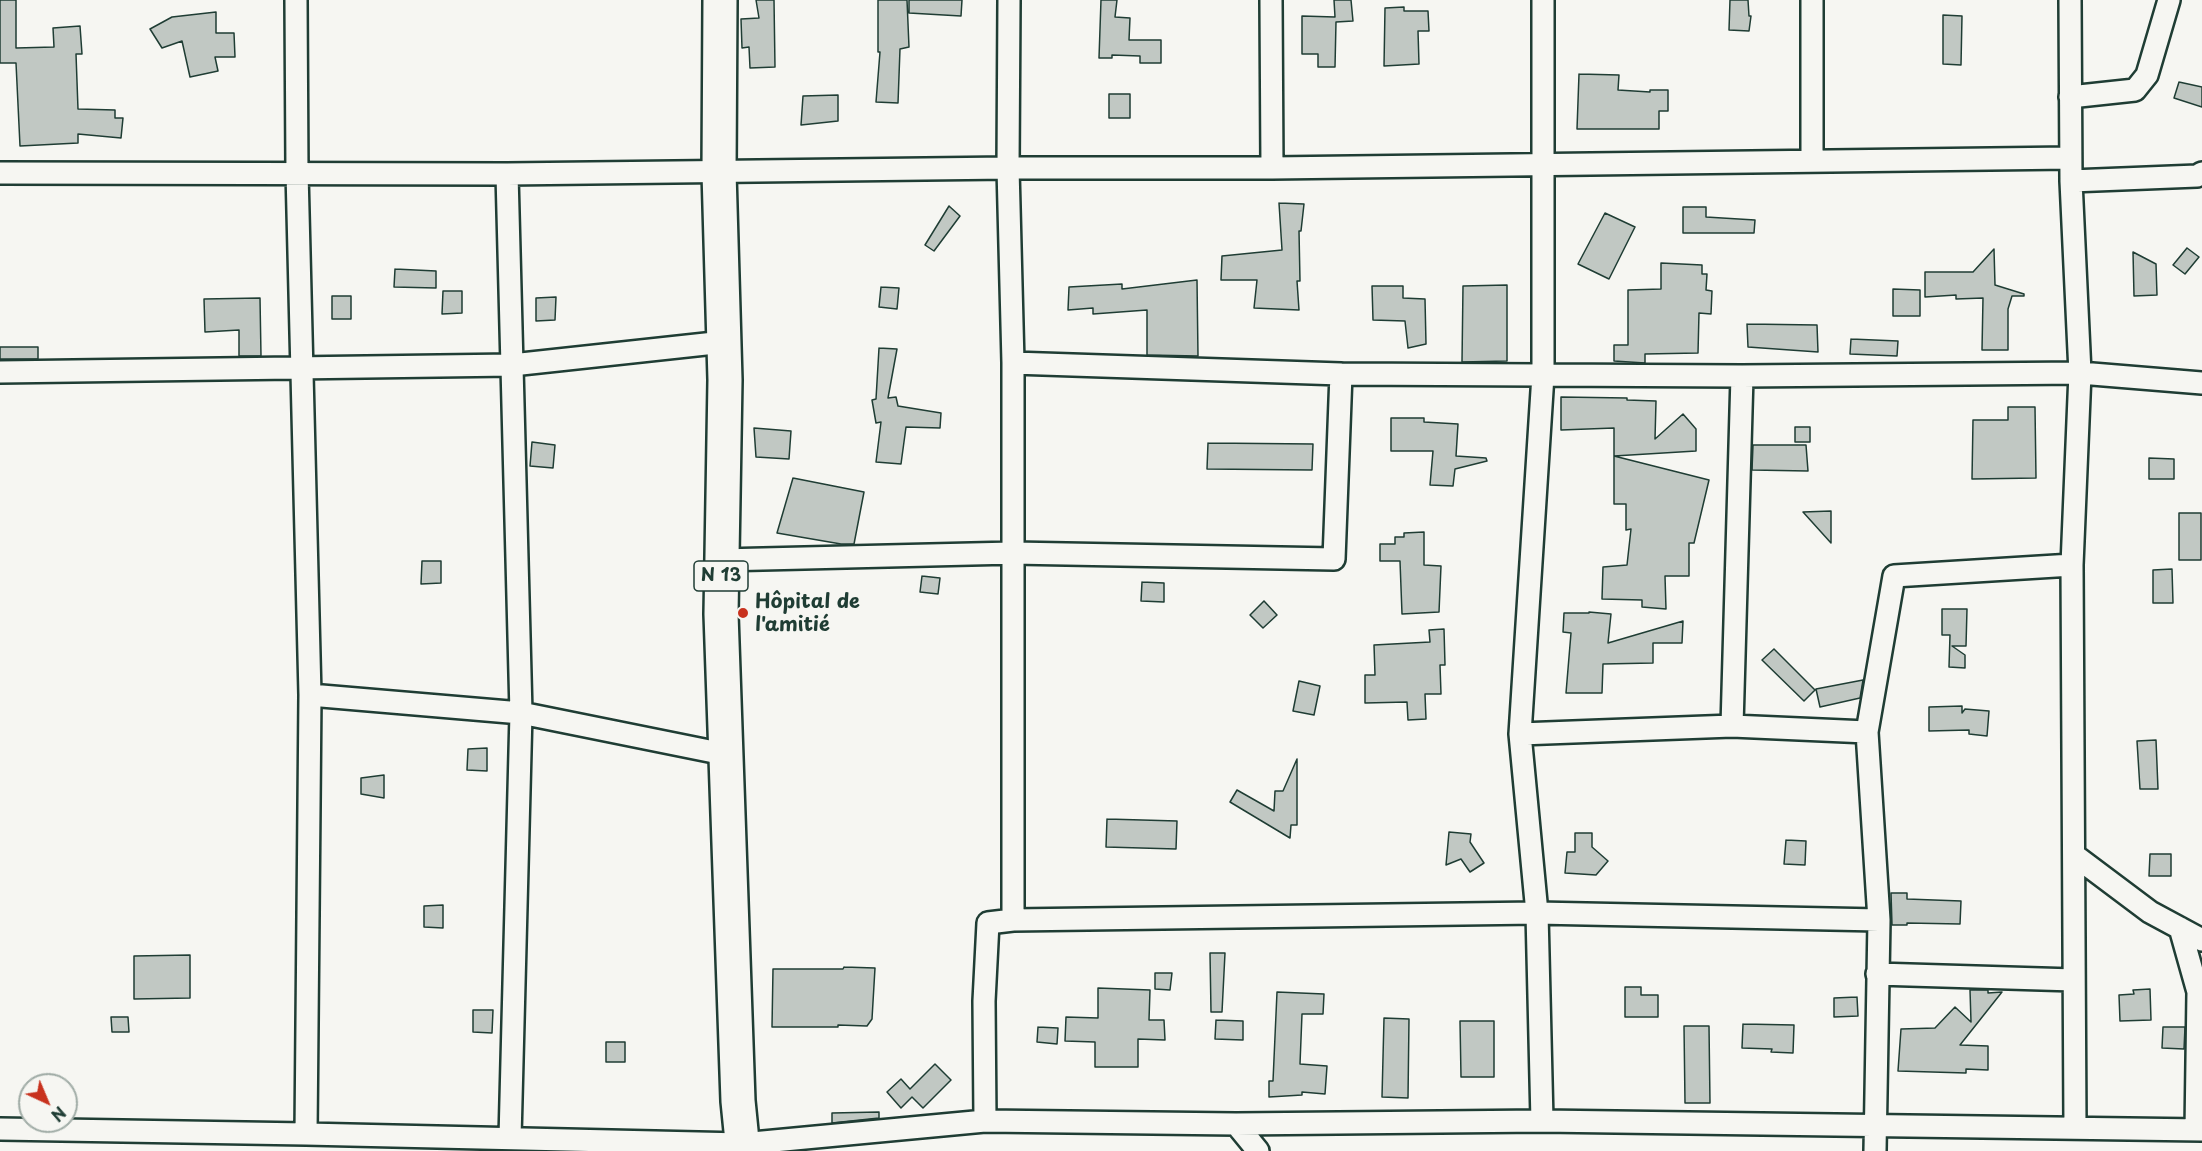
<!DOCTYPE html>
<meta charset="utf-8">
<style>
body{margin:0}
#map{position:relative;width:2202px;height:1151px;overflow:hidden;background:#f6f6f2;font-family:"Playpen Sans",sans-serif}
canvas{display:block}
.north{position:absolute;left:18px;top:1073px;width:60px;height:60px;box-sizing:border-box;background:#f6f6f2;border:2px solid #a0aca6;border-radius:50%;rotate:136deg;font-size:16px;font-weight:700;line-height:24px;text-align:center;color:#1f3d34}
.north::after{content:'';display:block;margin:auto;width:21px;height:27px;background:#c8321e;clip-path:polygon(50% 0,100% 100%,50% 72%,0 100%)}
</style>
<div id="map">
<canvas width="2202" height="1151"></canvas>
<div class="north">N</div>
</div>
<script>
const g = document.querySelector('canvas').getContext('2d');
g.lineJoin = 'round';
function paint(path, color) { g.fillStyle = color; g.fill(path, 'evenodd'); }
const shape = rows => new Path2D(rows.map(r => 'M' + r).join(''));
function trace(path, color, width, dash) { g.strokeStyle = color; g.lineWidth = width; g.lineCap = dash ? 'butt' : 'round'; g.setLineDash(dash || []); g.stroke(path); }
function write(font, color, halo, rows, align = 'center') {
  g.font = font + ' "Playpen Sans",sans-serif'; g.lineWidth = 5; g.setLineDash([]); g.textBaseline = 'middle'; g.strokeStyle = halo; g.fillStyle = color; for (const [text, x, y, turn = 0] of rows) {
    g.save(); g.translate(x, y); g.rotate((+turn || 0) * Math.PI / 180); g.textAlign = isNaN(turn) ? turn : align; if (halo) g.strokeText(text, 0, 0); g.fillText(text, 0, 0); g.restore();
  }
}
const building = shape([
 [0,0,16,0,16,48,54,47,53,28,80,26,82,54,76,54,78,109,115,110,115,118,123,118,121,138,78,134,78,143,20,146,16,63,0,63,0,0],
 [756,0,774,0,775,67,750,68,749,47,742,48,741,19,759,18,756,0],
 [878,0,907,0,909,47,900,49,898,103,876,102,880,52,878,52,878,0],
 [909,0,962,0,961,16,909,13,909,0],
 [1101,0,1117,0,1115,17,1130,18,1129,40,1161,40,1161,63,1140,63,1140,56,1112,55,1112,58,1099,58,1101,0],
 [1334,0,1351,0,1353,21,1336,22,1335,67,1318,67,1318,54,1302,54,1302,16,1335,17,1334,0],
 [1730,0,1748,0,1749,16,1751,16,1749,31,1729,30,1730,0],
 [1404,7,1404,11,1428,11,1429,31,1418,31,1419,64,1384,66,1385,8,1404,7],
 [216,12,216,33,234,33,235,57,215,57,218,71,190,77,182,41,162,48,150,29,172,17,216,12],
 [1943,15,1962,16,1961,65,1943,64,1943,15],
 [1579,74,1619,75,1618,90,1650,92,1650,90,1668,90,1668,111,1659,111,1659,129,1577,129,1579,74],
 [2179,82,2202,87,2202,107,2174,98,2179,82],
 [1109,94,1130,94,1130,118,1109,118,1109,94],
 [838,95,838,121,801,125,803,96,838,95],
 [1279,203,1304,204,1301,231,1299,231,1300,281,1297,281,1299,310,1254,308,1257,280,1221,280,1222,256,1282,250,1279,203],
 [949,206,960,216,934,251,925,245,949,206],
 [1683,207,1706,207,1706,217,1755,220,1754,233,1683,233,1683,207],
 [1605,213,1635,227,1609,279,1578,264,1605,213],
 [2187,248,2199,257,2185,274,2173,265,2187,248],
 [1994,249,1995,285,2024,294,2024,296,2012,296,2008,309,2008,350,1982,350,1983,298,1956,299,1956,295,1925,297,1925,272,1973,272,1994,249],
 [2133,252,2156,264,2157,295,2134,296,2133,252],
 [1661,263,1702,265,1702,274,1707,274,1706,290,1712,291,1711,314,1699,313,1698,353,1645,354,1645,363,1614,361,1614,345,1628,345,1628,290,1661,289,1661,263],
 [395,269,436,271,436,288,394,287,395,269],
 [1197,280,1198,356,1147,355,1147,310,1093,314,1093,308,1068,310,1069,287,1122,284,1122,289,1197,280],
 [1507,285,1507,361,1462,362,1463,286,1507,285],
 [1372,286,1403,286,1403,298,1425,299,1426,344,1408,348,1405,321,1373,320,1372,286],
 [881,287,899,288,897,309,879,307,881,287],
 [1893,289,1920,290,1920,316,1893,316,1893,289],
 [443,291,462,291,462,313,442,314,443,291],
 [332,296,351,296,351,319,332,319,332,296],
 [556,297,555,320,536,321,536,298,556,297],
 [260,298,261,356,239,356,239,330,205,332,204,299,260,298],
 [1747,324,1817,325,1818,352,1748,347,1747,324],
 [1851,339,1898,341,1897,356,1850,354,1851,339],
 [0,347,38,347,38,359,0,359,0,347],
 [879,348,897,349,888,398,896,397,898,406,941,413,940,428,906,427,901,464,876,462,881,422,876,423,872,400,876,399,879,348],
 [1561,397,1627,398,1627,400,1656,401,1655,439,1683,414,1696,429,1696,451,1614,456,1614,428,1561,430,1561,397],
 [2008,407,2035,407,2036,478,1972,479,1973,420,2008,420,2008,407],
 [1391,418,1424,418,1424,422,1458,424,1456,456,1486,458,1487,461,1455,469,1453,486,1430,485,1433,451,1391,451,1391,418],
 [1795,427,1810,427,1810,442,1795,442,1795,427],
 [754,428,791,431,789,459,756,457,754,428],
 [532,442,555,445,553,468,530,466,532,442],
 [1208,443,1313,444,1312,470,1207,469,1208,443],
 [1753,445,1806,445,1808,471,1752,470,1753,445],
 [1614,456,1709,480,1694,543,1689,543,1689,576,1665,576,1666,609,1642,607,1642,600,1602,599,1603,567,1627,565,1631,529,1626,530,1626,504,1614,504,1614,456],
 [2149,458,2174,459,2174,479,2149,479,2149,458],
 [793,478,864,492,854,544,841,544,777,533,793,478],
 [1831,511,1831,543,1803,512,1831,511],
 [2179,513,2201,513,2201,560,2179,560,2179,513],
 [1424,532,1424,565,1441,566,1439,612,1402,614,1400,561,1380,561,1380,544,1395,544,1395,537,1404,537,1404,533,1424,532],
 [422,561,441,561,441,583,421,584,422,561],
 [2172,569,2173,603,2153,603,2153,570,2172,569],
 [922,576,940,578,938,594,920,592,922,576],
 [1142,582,1164,583,1164,602,1141,601,1142,582],
 [1264,601,1277,615,1263,628,1250,615,1264,601],
 [1942,609,1967,609,1966,646,1952,646,1965,655,1965,668,1949,667,1950,635,1942,635,1942,609],
 [1589,612,1611,614,1608,643,1683,621,1682,643,1653,643,1653,663,1603,664,1602,693,1566,693,1571,633,1563,632,1564,613,1589,613,1589,612],
 [1444,629,1445,665,1440,665,1441,694,1425,694,1426,719,1408,720,1407,702,1365,703,1365,675,1375,675,1374,645,1430,642,1429,630,1444,629],
 [1774,649,1815,690,1804,701,1762,660,1774,649],
 [1863,680,1860,698,1820,707,1816,689,1863,680],
 [1299,681,1320,686,1314,715,1293,711,1299,681],
 [1962,706,1962,713,1965,709,1989,711,1987,736,1969,734,1969,730,1929,731,1929,707,1962,706],
 [2156,740,2158,789,2140,789,2137,741,2156,740],
 [487,748,487,771,467,770,468,749,487,748],
 [1297,759,1297,825,1291,825,1290,838,1230,802,1237,790,1274,811,1275,791,1283,791,1297,759],
 [384,775,384,798,361,794,361,778,384,775],
 [1107,819,1177,821,1176,849,1106,847,1107,819],
 [1449,832,1471,834,1470,842,1484,863,1470,872,1461,859,1446,865,1449,832],
 [1575,833,1592,833,1592,847,1608,861,1596,875,1565,873,1567,852,1575,852,1575,833],
 [1786,840,1806,841,1805,865,1784,864,1786,840],
 [2150,854,2171,854,2171,876,2149,876,2150,854],
 [1891,893,1907,893,1907,899,1961,901,1960,924,1907,923,1907,925,1892,925,1891,893],
 [443,905,443,928,424,927,424,906,443,905],
 [1210,953,1225,953,1222,1012,1211,1012,1210,953],
 [190,955,190,998,134,999,134,956,190,955],
 [844,967,875,968,872,1019,867,1026,838,1025,838,1027,772,1027,773,969,843,969,844,967],
 [1155,973,1172,973,1170,990,1155,989,1155,973],
 [1625,987,1641,987,1641,995,1658,995,1658,1017,1625,1017,1625,987],
 [1098,988,1150,990,1149,1020,1164,1020,1165,1040,1138,1039,1138,1067,1095,1067,1095,1042,1065,1041,1066,1017,1098,1018,1098,988],
 [2150,989,2151,1020,2120,1021,2119,995,2134,994,2133,990,2150,989],
 [1970,990,1988,990,1988,993,2002,992,1960,1045,1988,1046,1988,1070,1966,1069,1966,1073,1898,1071,1901,1029,1935,1028,1955,1007,1971,1022,1970,990],
 [1277,992,1324,994,1323,1014,1302,1014,1300,1064,1327,1066,1325,1094,1302,1092,1302,1095,1269,1097,1269,1081,1273,1081,1277,992],
 [1857,997,1858,1016,1834,1017,1834,998,1857,997],
 [473,1010,493,1010,492,1033,473,1032,473,1010],
 [111,1017,128,1017,129,1032,112,1032,111,1017],
 [1384,1018,1409,1019,1408,1098,1382,1097,1384,1018],
 [1216,1020,1243,1021,1243,1040,1215,1039,1216,1020],
 [1460,1021,1494,1021,1494,1077,1461,1077,1460,1021],
 [1743,1024,1794,1025,1793,1053,1771,1052,1772,1049,1742,1048,1743,1024],
 [1684,1026,1709,1026,1710,1103,1685,1103,1684,1026],
 [1038,1027,1058,1028,1057,1044,1037,1042,1038,1027],
 [2163,1027,2185,1027,2184,1049,2162,1048,2163,1027],
 [606,1042,625,1042,625,1062,606,1062,606,1042],
 [935,1064,951,1080,923,1108,912,1097,901,1108,887,1092,901,1079,910,1089,935,1064],
 [879,1112,879,1118,832,1123,832,1113,879,1112]
]);
const street = shape([
 [296,0,297,172,310,695,306,1134,742,1144,985,1121,1236,1124,1542,1121,2202,1130],
 [1271,0,1272,168],
 [1812,0,1812,161],
 [2070,0,2071,181,2080,373,2072,565,2075,1127],
 [2070,97,2135,90,2147,75,2169,0],
 [0,173,507,174,1008,168,1272,168,2070,158],
 [507,174,521,713,510,1138],
 [2071,181,2197,176,2202,173],
 [1013,363,1341,374,1742,376,2080,373,2202,383],
 [0,372,512,365,724,342],
 [721,560,1013,553,1334,559,1341,374],
 [310,695,521,713,724,754],
 [1732,726,1742,376],
 [1520,734,1732,726,1867,732],
 [2074,855,2150,912,2202,940],
 [1013,920,1537,913,1879,920],
 [2180,928,2198,992,2196,1130],
 [1877,974,2074,980],
 [985,1121,984,1001,988,923,1013,920,1013,363,1008,168,1009,0],
 [1542,1121,1537,913,1520,734,1543,375,1543,0],
 [1236,1124,1258,1151],
 [0,1129,306,1134],
 [1875,1151,1879,920,1867,732,1894,576,2072,565]
]);
const primary = shape([
 [720,0,719,172,725,380,721,614,738,1101,743,1151]
]);
const markers = [
 [743,613,6,"#c8321e"]
];
const shields = [
 [721,576,54]
];
const shieldNames = [
 ["N 13",721,576]
];
const poiNames = [
 ["Hôpital de",755,602],
 ["l'amitié",755,625]
];
paint(building, '#c1c8c3');
trace(building, '#1f3d34', 1.5);
trace(street, '#1f3d34', 26);
trace(primary, '#1f3d34', 38);
trace(street, '#f6f6f2', 21);
trace(primary, '#f6f6f2', 33);
for (const [x, y, r, color] of markers) { const dot = new Path2D(); dot.arc(x, y, r, 0, 2 * Math.PI); g.fillStyle = color; g.fill(dot); trace(dot, '#f6f6f2', 2); }
for (const [x, y, w] of shields) { const box = new Path2D(); box.roundRect(x - w / 2, y - 15, w, 30, 4.5); g.fillStyle = '#f6f6f2'; g.fill(box); trace(box, '#1f3d34', 1.5); }
write('bold 18px', '#1f3d34', null, shieldNames);
write('bold 20px', '#1f3d34', '#f6f6f2', poiNames, 'left');
</script>
